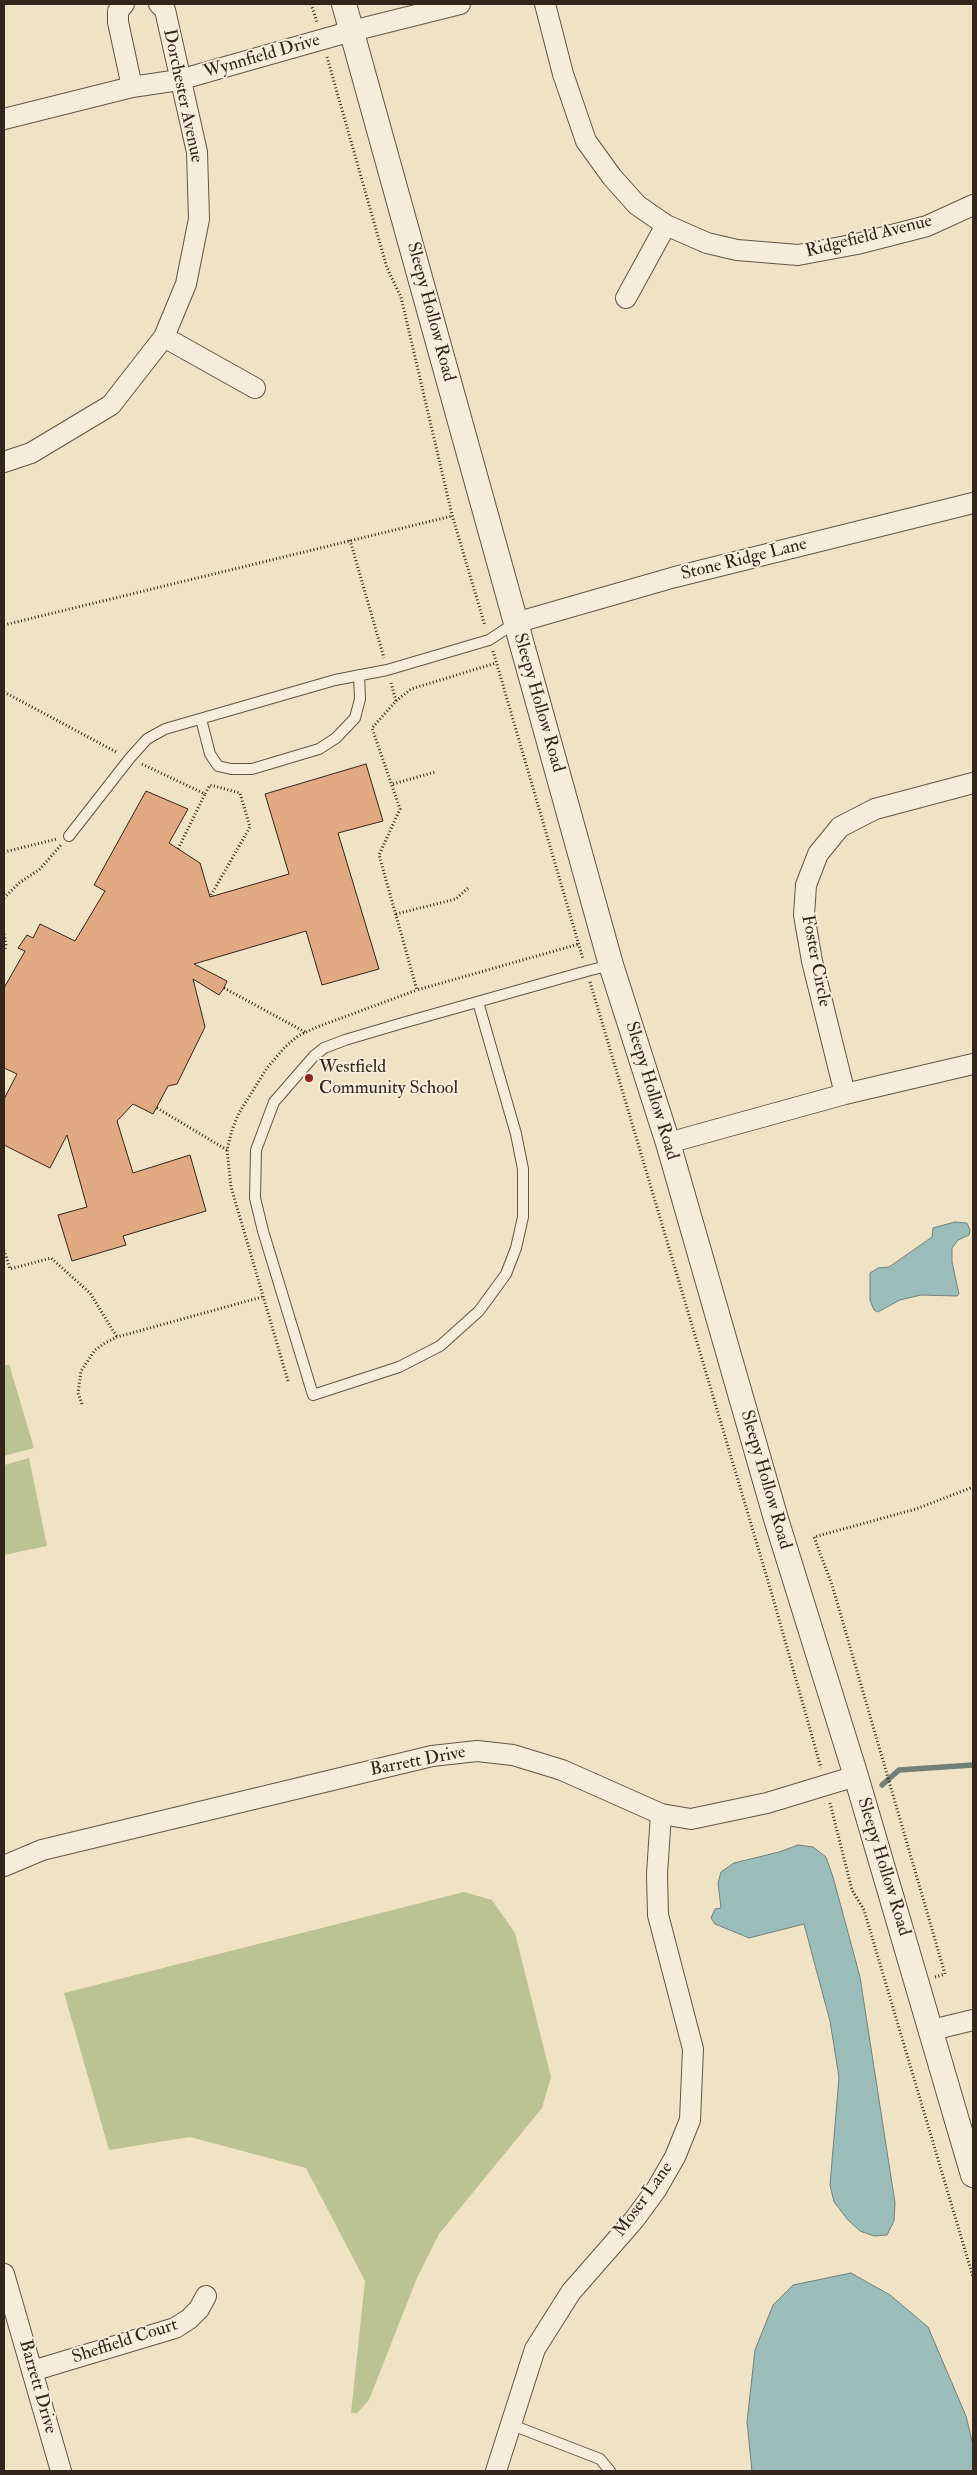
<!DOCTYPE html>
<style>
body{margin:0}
#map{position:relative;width:977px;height:2475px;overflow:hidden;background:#f0e3c5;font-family:"IM FELL Double Pica",serif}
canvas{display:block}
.frame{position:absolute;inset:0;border:5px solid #33261b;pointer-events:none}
</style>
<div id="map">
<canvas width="977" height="2475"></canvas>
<div class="frame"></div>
</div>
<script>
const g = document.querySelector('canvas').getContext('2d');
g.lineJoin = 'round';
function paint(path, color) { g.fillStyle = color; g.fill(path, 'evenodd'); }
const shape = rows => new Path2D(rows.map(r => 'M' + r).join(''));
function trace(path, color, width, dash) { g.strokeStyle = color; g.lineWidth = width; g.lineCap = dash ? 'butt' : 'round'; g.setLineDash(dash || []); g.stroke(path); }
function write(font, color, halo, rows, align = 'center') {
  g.font = font + ' "IM FELL Double Pica",serif'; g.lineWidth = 4; g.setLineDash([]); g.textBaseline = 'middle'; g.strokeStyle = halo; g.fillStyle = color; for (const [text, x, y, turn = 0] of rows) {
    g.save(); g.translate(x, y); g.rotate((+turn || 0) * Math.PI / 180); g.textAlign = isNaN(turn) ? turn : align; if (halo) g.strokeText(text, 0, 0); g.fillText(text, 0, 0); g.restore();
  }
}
const green = shape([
 [9,1364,34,1448,4,1456,4,1366],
 [29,1458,47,1546,4,1555,4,1465],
 [464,1892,492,1900,515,1933,551,2077,542,2108,439,2234,417,2278,369,2400,357,2413,351,2413,365,2281,306,2168,190,2137,109,2150,64,1993]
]);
const water = shape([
 [955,1222,967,1223,970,1230,969,1235,958,1240,952,1248,952,1262,959,1294,957,1296,921,1295,900,1300,878,1312,874,1310,870,1300,870,1273,878,1268,889,1267,932,1237,933,1228,955,1222],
 [798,1845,813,1847,826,1857,833,1877,860,1977,895,2203,894,2221,887,2235,874,2236,860,2231,848,2220,834,2202,830,2185,839,2077,830,2021,804,1924,749,1938,715,1924,711,1918,715,1909,721,1908,718,1883,721,1872,734,1863,779,1852,798,1845],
 [851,2273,890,2295,928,2327,966,2416,973,2445,973,2471,752,2471,747,2422,755,2350,773,2305,793,2285,851,2273]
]);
const stream = shape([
 [882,1785,899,1770,973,1765]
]);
const building = shape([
 [366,764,383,821,338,833,379,969,322,985,306,931,194,964,227,981,224,988,219,995,193,979,205,1027,177,1084,168,1086,153,1114,133,1104,117,1121,133,1173,190,1155,206,1211,123,1236,126,1245,72,1261,58,1215,87,1207,67,1135,50,1168,4,1145,4,1099,17,1074,4,1068,4,988,25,951,18,948,27,935,33,938,40,924,75,941,105,891,94,885,146,791,188,809,169,843,200,863,210,897,289,874,265,794,366,764]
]);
const path = shape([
 [311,4,317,22],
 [327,57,387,268,401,297,452,515,485,626],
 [350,540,384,658],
 [4,625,452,516],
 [493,651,583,959],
 [391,683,396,701,372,728,400,809,379,855,417,990,579,944],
 [4,692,118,753],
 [396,701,411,689,496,663],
 [142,764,205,794,210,785,240,793,250,827,210,897],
 [393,784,435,772],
 [178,849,205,794],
 [4,852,57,839],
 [4,898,19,883,40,869,61,845],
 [396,914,456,899,468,888],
 [4,934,6,946,4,951],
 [590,982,773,1598,821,1768],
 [224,988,305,1032],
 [157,1108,227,1150],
 [4,1250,10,1269,51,1258,90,1293,117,1337],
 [288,1381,231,1187,227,1150,232,1130,239,1113,267,1068,285,1047,298,1036,317,1027,417,990],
 [82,1404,78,1393,81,1371,95,1350,105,1343,117,1337,262,1297],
 [830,1803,852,1890,864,1910,973,2277],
 [935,1977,945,1974,832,1585,814,1537,916,1509,973,1487]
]);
const service = shape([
 [201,719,210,754,218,766,231,769,252,769,319,749,336,738,355,718,360,699,359,675],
 [69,836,130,758,147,739,165,729,335,680,387,670,489,640,515,623],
 [478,1002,516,1134,523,1169,523,1217,516,1248,506,1274,479,1311,440,1346,399,1367,313,1395,263,1231,255,1198,256,1150,274,1102,314,1056,324,1048,345,1040,399,1024,587,971,611,965],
 [512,2425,600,2459,610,2471]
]);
const minor = shape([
 [124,4,118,11,118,22,132,87],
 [545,4,563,74,586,141,612,177,637,205,666,225,707,243,737,250,798,255,857,244,927,226,973,205],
 [4,119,132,87,179,80,352,31,460,4],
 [626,298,666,225],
 [164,337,255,388],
 [4,462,31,453,111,405,164,337,186,284,199,219,197,152,165,10,159,4],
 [515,623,675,577,973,503],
 [845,1094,812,961,804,915,806,885,818,854,840,827,875,809,973,783],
 [668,1143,845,1094,973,1064],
 [4,1866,42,1850,432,1756,477,1751,513,1755,562,1770,661,1814,691,1819,767,1803,856,1776],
 [932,2030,973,2020],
 [4,2274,61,2471],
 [32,2371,175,2328,189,2319,199,2309,206,2296],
 [496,2471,535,2349,571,2292,634,2220,656,2190,675,2157,690,2120,693,2049,658,1915,657,1874,661,1814]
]);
const tertiary = shape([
 [344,4,611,965,668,1143,776,1519,856,1776,973,2175]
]);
const markers = [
 [309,1078,5,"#8f2418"]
];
const streetNames = [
 ["Wynnfield Drive",262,57,-16],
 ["Dorchester Avenue",182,96,78],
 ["Ridgefield Avenue",869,237,-14],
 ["Sleepy Hollow Road",430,312,75],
 ["Stone Ridge Lane",744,560,-14],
 ["Sleepy Hollow Road",538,703,74],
 ["Foster Circle",815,961,79],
 ["Sleepy Hollow Road",651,1091,73],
 ["Sleepy Hollow Road",765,1480,74],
 ["Barrett Drive",418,1762,-11],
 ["Sleepy Hollow Road",883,1867,73],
 ["Moser Lane",644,2200,-54],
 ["Sheffield Court",125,2342,-18],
 ["Barrett Drive",37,2387,74]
];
const poiNames = [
 ["Westfield",319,1068],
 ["Community School",319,1089]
];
paint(green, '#bcc392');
paint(water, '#9bbdb9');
trace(water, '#71817a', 1);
trace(stream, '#71817a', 5.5);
paint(building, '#e0a981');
trace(building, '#33261b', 1);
trace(service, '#625546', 12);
trace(minor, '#625546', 22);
trace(tertiary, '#625546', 26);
trace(path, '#33261b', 3, [1, 2.5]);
trace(service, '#f5edd9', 10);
trace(minor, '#f5edd9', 20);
trace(tertiary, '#f5edd9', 24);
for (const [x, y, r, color] of markers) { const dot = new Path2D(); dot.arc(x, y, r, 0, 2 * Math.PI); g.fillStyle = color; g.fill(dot); trace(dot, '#f5edd9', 2); }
write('18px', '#33261b', '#f5edd9', streetNames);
write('18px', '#33261b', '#f5edd9', poiNames, 'left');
</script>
